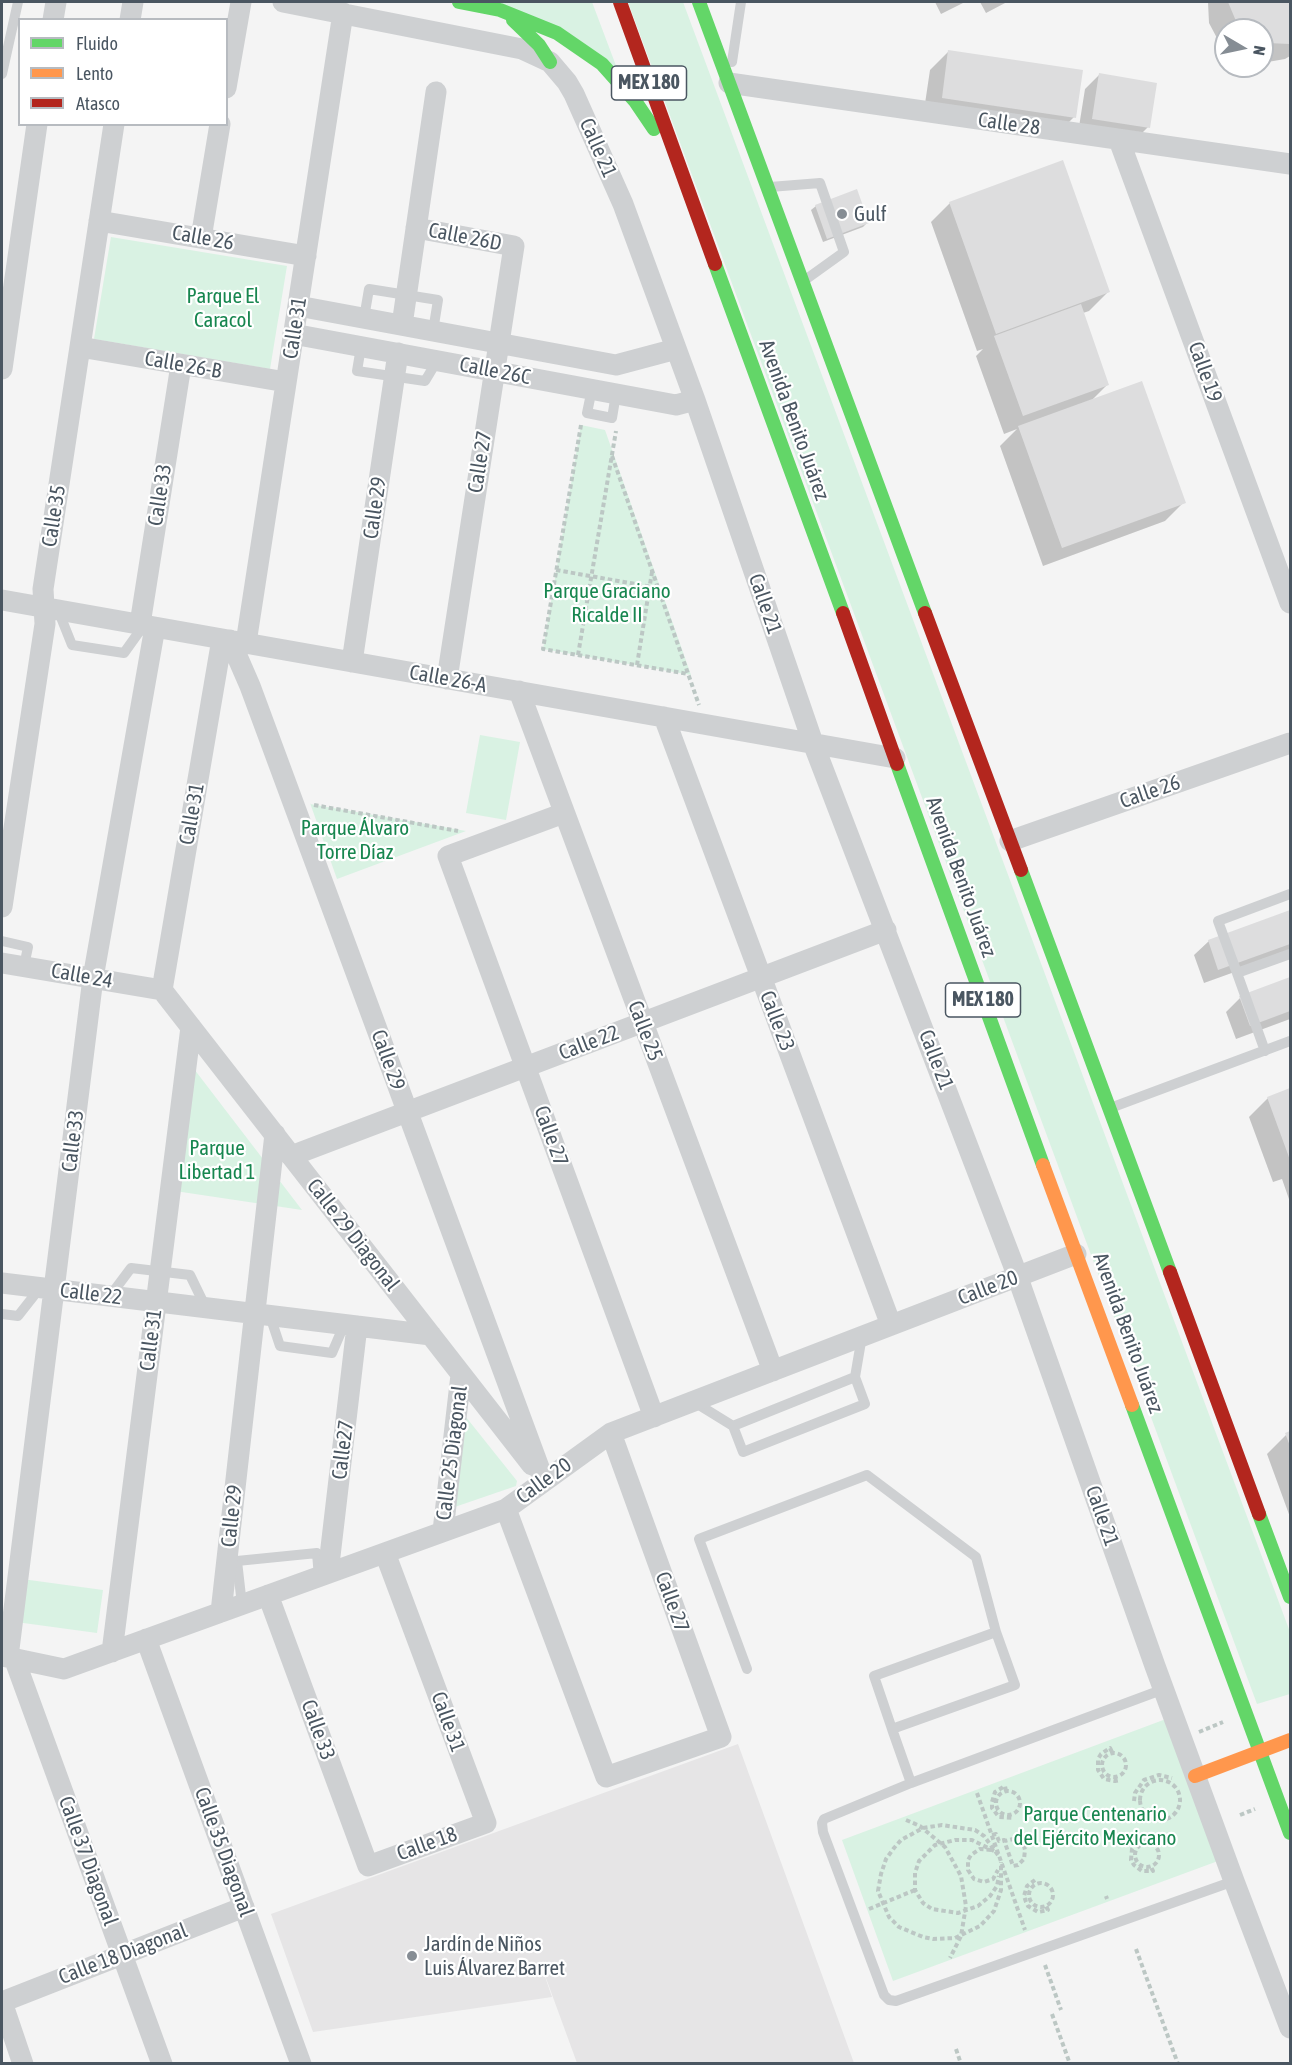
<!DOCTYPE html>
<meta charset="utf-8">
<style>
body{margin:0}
#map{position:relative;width:1292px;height:2065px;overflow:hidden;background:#f4f4f4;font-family:"Asap Condensed",sans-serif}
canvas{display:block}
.frame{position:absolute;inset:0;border:3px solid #4a5661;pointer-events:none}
.legend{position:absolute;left:18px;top:18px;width:210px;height:108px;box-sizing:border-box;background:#fff;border:2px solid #b7bbc0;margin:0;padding:8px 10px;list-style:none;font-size:18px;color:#4a5661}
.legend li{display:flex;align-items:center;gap:12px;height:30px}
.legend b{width:30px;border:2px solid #b7bbc0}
.north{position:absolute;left:1214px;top:18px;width:60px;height:60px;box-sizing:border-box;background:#fff;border:2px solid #b7bbc0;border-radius:50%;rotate:99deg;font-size:16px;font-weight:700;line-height:24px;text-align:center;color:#4a5661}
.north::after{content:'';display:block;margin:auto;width:21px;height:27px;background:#868d94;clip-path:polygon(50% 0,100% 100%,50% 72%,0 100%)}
</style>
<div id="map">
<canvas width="1292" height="2065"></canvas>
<div class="frame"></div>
<ul class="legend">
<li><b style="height:8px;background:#63d668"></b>Fluido</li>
<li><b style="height:8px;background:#ff974d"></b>Lento</li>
<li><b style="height:8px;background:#b3261e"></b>Atasco</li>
</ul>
<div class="north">N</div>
</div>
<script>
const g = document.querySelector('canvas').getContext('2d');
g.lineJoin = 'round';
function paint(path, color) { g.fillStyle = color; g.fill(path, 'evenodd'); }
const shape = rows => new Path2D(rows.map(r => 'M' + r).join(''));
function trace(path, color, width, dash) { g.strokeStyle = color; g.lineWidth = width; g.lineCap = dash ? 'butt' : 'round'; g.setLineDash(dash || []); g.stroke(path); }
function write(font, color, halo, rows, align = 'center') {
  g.font = font + ' "Asap Condensed",sans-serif'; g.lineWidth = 4.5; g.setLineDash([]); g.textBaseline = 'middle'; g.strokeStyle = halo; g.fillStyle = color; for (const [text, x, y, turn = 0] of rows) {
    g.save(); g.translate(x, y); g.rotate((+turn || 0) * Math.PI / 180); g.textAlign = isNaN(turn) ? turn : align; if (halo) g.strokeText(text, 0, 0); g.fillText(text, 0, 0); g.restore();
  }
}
const education = shape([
 [738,1744,854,2063,577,2063,539,1959,552,1997,313,2032,271,1914]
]);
const green = shape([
 [492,2,592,2,618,71],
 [628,2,683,2,1290,1632,1290,1694,1257,1704],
 [111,237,287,266,270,369,94,339],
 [581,425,605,430,691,675,543,649],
 [480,735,520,742,506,820,466,813],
 [310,803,310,804,466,831,337,879],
 [191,1065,302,1210,175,1191],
 [458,1407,517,1481,516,1486,446,1510],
 [22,1579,103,1590,97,1633,16,1622],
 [1166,1719,1218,1861,893,1981,842,1840]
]);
const shadow = shape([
 [935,2,965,2,941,14],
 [980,2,1007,2,986,13],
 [1208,2,1290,2,1290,56,1285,59,1262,63,1262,30,1226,30,1226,48,1218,40,1209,23],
 [949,51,1074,117,1055,136,923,117,930,70],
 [1099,75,1148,127,1134,141,1078,133,1085,89],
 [950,203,1108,292,1089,311,1083,313,1108,384,1091,401,1184,502,1165,521,1043,566,1000,446,1017,429,1004,434,976,356,983,349,977,351,931,222],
 [816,206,867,223,863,227,823,242,811,210],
 [1290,911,1290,952,1204,983,1194,955,1209,941],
 [1290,979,1290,1019,1236,1039,1226,1012,1240,998],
 [1290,1090,1290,1202,1282,1179,1273,1182,1249,1117,1268,1098],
 [1290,1433,1290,1517,1267,1454,1286,1435]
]);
const building = shape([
 [1228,2,1290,2,1290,44,1268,43,1262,41,1262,30,1245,30,1236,21],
 [948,50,1083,70,1076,118,942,98],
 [1099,73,1157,83,1150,128,1092,119],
 [1063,160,1110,292,996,334,949,202],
 [857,189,869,223,827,239,815,205],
 [1081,304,1109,385,1023,416,994,336],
 [1142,381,1186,503,1062,548,1018,426],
 [1290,910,1290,944,1218,970,1208,940],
 [1290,977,1290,1011,1250,1026,1239,996],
 [1290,1088,1290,1160,1267,1097],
 [1290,1431,1290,1446,1285,1433]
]);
const path = shape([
 [581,425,543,649,688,674],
 [612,456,699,705],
 [556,570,658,588],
 [578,655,616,431],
 [637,665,652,572],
 [314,805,458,831],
 [1199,1732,1223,1722],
 [1112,1752,1110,1748,1101,1754,1098,1759,1098,1770,1104,1779,1115,1781,1120,1780],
 '1102 1765a12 12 0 1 1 24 0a12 12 0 1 1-24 0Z',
 '1140 1800a20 20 0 1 1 40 0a20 20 0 1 1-40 0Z',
 '996 1803a12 12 0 1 1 24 0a12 12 0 1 1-24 0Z',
 [1006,1791,1005,1786,995,1792,992,1802,992,1808,999,1817,1014,1818],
 [977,1793,1025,1930],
 [1134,1801,1135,1793,1144,1780,1159,1775,1172,1778],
 [1240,1815,1255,1809],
 [906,1820,920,1826,945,1847,961,1876,966,1906,961,1936,950,1958],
 [992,1835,996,1834,999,1841,1004,1840,1013,1866,1018,1865,1024,1859,1025,1850,1024,1846,1013,1839,1005,1841],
 [1144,1839,1135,1845,1132,1849,1131,1860,1134,1865,1142,1871,1153,1871,1151,1867],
 '1135 1855a12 12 0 1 1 24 0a12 12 0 1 1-24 0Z',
 [991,1850,980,1849,971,1855,968,1860,968,1870,974,1879,984,1882,993,1879,998,1870],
 [994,1851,972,1840,955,1840,935,1845,919,1861,915,1873,915,1890,923,1903,932,1909,958,1913,978,1906,990,1896,997,1886,999,1876],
 [998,1855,984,1836,975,1830,942,1825,923,1828,901,1840,894,1848,886,1859,881,1874,878,1891,889,1917,899,1927,923,1937,933,1939,955,1938,980,1926,994,1911,1001,1890,1001,1862],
 [1035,1880,1027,1886,1024,1896,1026,1902,1028,1906,1038,1912,1048,1910,1046,1906],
 '1029 1895a12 12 0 1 1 24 0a12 12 0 1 1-24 0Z',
 [1106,1896,1107,1899],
 [869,1909,915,1890],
 [1136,1949,1178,2064],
 [1045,1965,1061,2010],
 [1052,2014,1070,2064],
 [956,2049,961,2064]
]);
const lane = shape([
 [732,62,741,2],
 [2,74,18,2],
 [770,187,820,183,844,252,805,280],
 [364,318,369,289,438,300,433,331],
 [361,347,357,371,425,381,437,361],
 [592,389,587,413,612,418,616,394],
 [58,610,72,645,124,653,144,625],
 [2,941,28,947,24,966],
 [1237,973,1218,921,1290,894],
 [1265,1051,1237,973,1290,954],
 [1113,1107,1290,1041],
 [110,1296,131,1268,190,1275,206,1308],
 [2,1314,18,1316,40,1288],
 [270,1316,280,1346,332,1353,344,1325],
 [855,1377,733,1426,743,1452,865,1404,855,1377,862,1336],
 [691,1403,699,1405,733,1426],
 [242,1605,237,1561,317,1553,319,1577],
 [747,1669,699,1539,867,1475,976,1557,996,1632],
 [1164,1689,911,1783,824,1819,822,1823,823,1832,884,1995,889,2000,896,2001,1234,1881],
 [892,1729,874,1676,996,1632,1015,1685,892,1729,911,1783]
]);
const street = shape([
 [283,2,522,49,550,62,567,82,574,94,623,204,695,400,813,743,1013,1264,1155,1666,1234,1881,1290,2028],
 [53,20,56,2],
 [130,20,133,2],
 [729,83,1290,164],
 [226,88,241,2],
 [1119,140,1290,603],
 [99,221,306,256],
 [416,228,514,246,447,679],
 [201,238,220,124],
 [298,306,616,365,676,349],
 [402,325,436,92],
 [293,334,676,405,695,400],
 [80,347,286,382],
 [2,369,37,124],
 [2,600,895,758],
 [140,624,181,365],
 [230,640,250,686,544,1481],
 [246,643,343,13],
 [352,662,398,353],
 [519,691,773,1371],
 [664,717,891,1325],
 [564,813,448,856,654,1417],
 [1010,841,1290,743],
 [2,907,45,624,43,589,114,124],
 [2,963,162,990],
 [162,990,532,1465],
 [162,990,222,639],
 [291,1156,886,930],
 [2,1283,431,1335],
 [506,1509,606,1777,721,1737,611,1433],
 [443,1531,461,1375],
 [328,1573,357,1326],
 [268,1595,368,1866,486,1823,385,1553],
 [221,1612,275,1134],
 [146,1639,301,2064],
 [112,1652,191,1027],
 [2,1656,64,1669,495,1513,506,1509,611,1433,1076,1254],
 [8,1657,93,978,155,627],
 [14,1658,162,2064],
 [2,2002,244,1907],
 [2,2002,23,2064]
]);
const fast = shape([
 [459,2,500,10,557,33,602,64,635,101,654,129],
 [699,2,925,613],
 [513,20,539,45,550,62],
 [715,264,843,613],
 [897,764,1043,1165],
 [1021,870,1170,1272],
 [1132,1405,1290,1833],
 [1259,1514,1290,1597]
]);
const slow = shape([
 [1043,1165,1132,1405],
 [1195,1776,1290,1740]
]);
const jam = shape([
 [620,2,715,264],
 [843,613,897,764],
 [925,613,1021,870],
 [1170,1272,1259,1514]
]);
const markers = [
 [842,214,6,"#868d94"],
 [412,1956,6,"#868d94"]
];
const shields = [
 [649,83,75],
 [983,1000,75]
];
const shieldNames = [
 ["MEX 180",649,83],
 ["MEX 180",983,1000]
];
const streetNames = [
 ["Calle 28",1009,124,8],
 ["Calle 21",598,148,66],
 ["Calle 26D",465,237,11],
 ["Calle 26",203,238,10],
 ["Calle 31",295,328,-81],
 ["Calle 26-B",183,365,10],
 ["Calle 26C",495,371,11],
 ["Calle 19",1205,372,70],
 ["Avenida Benito Juárez",794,420,70],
 ["Calle 27",480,462,-81],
 ["Calle 33",160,495,-81],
 ["Calle 29",375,508,-82],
 ["Calle 35",54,516,-81],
 ["Calle 21",765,604,71],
 ["Calle 26-A",448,679,10],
 ["Calle 26",1150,792,-19],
 ["Calle 31",192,814,-80],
 ["Avenida Benito Juárez",961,877,70],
 ["Calle 24",82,976,10],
 ["Calle 23",777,1021,69],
 ["Calle 25",645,1031,69],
 ["Calle 22",589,1043,-21],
 ["Calle 29",388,1060,70],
 ["Calle 21",936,1060,69],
 ["Calle 27",551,1136,70],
 ["Calle 33",73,1141,-83],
 ["Calle 29 Diagonal",353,1235,52],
 ["Calle 20",988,1288,-21],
 ["Calle 22",91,1294,7],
 ["Avenida Benito Juárez",1128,1333,70],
 ["Calle 31",151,1340,-83],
 ["Calle27",343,1450,-83],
 ["Calle 25 Diagonal",452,1453,-83],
 ["Calle 20",544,1481,-36],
 ["Calle 29",232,1516,-84],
 ["Calle 21",1102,1516,71],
 ["Calle 27",672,1602,70],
 ["Calle 31",448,1722,70],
 ["Calle 33",318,1730,70],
 ["Calle 18",427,1844,-20],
 ["Calle 35 Diagonal",224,1852,70],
 ["Calle 37 Diagonal",88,1861,70],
 ["Calle 18 Diagonal",123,1954,-21]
];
const poiNames = [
 ["Gulf",854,214],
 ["Jardín de Niños",424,1944],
 ["Luis Álvarez Barret",424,1968]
];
const parkNames = [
 ["Parque El",223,296],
 ["Caracol",223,320],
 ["Parque Graciano",607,591],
 ["Ricalde II",607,615],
 ["Parque Álvaro",355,828],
 ["Torre Díaz",355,852],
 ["Parque",217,1148],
 ["Libertad 1",217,1172],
 ["Parque Centenario",1095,1814],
 ["del Ejército Mexicano",1095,1838]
];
paint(education, '#e6e5e6');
paint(green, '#d9f2e3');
paint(shadow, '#0003');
paint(building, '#ddddde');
trace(path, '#bcc7c4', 4, [4.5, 3]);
trace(lane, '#ced0d2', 10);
trace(street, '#ced0d2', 21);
trace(fast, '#63d668', 14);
trace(slow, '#ff974d', 14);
trace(jam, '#b3261e', 14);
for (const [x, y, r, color] of markers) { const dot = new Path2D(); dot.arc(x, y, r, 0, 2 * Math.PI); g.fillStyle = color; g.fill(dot); trace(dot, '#fff', 2); }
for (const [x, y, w] of shields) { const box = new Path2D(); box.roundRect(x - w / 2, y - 17, w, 34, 4.5); g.fillStyle = '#fff'; g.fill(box); trace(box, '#4a5661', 1.5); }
write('bold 20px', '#4a5661', null, shieldNames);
write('21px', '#4a5661', '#fff', streetNames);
write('21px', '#4a5661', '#fff', poiNames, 'left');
write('21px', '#17864f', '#fff', parkNames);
</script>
